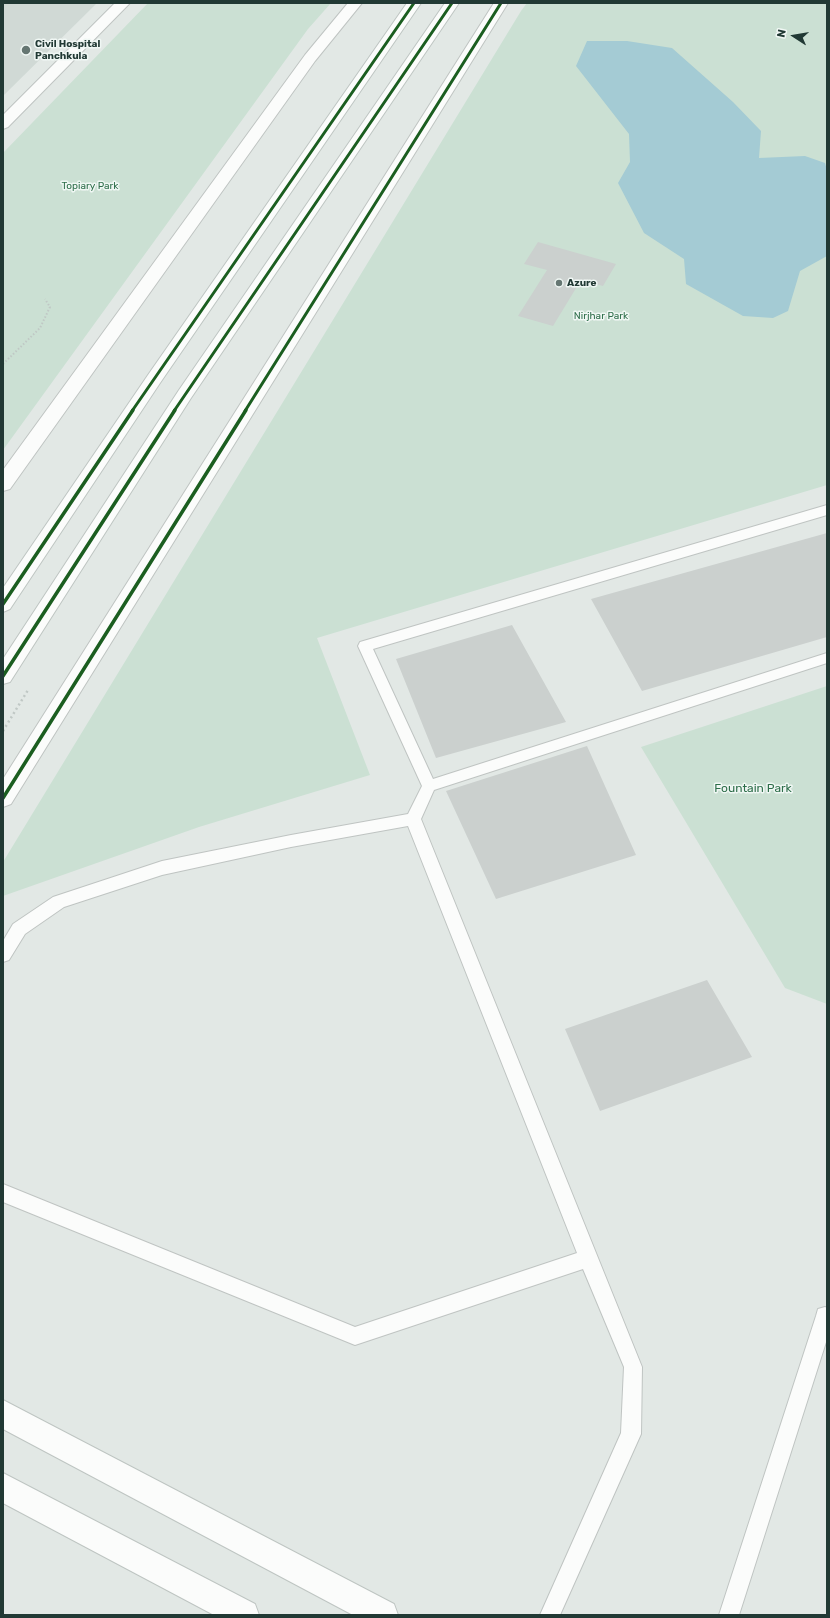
<!DOCTYPE html>
<style>
body{margin:0}
#map{position:relative;width:830px;height:1618px;overflow:hidden;background:#e2e8e5;font-family:Rubik,sans-serif}
canvas{display:block}
.frame{position:absolute;inset:0;border:4px solid #213934;pointer-events:none}
.north{position:absolute;left:774px;top:16px;width:40px;height:40px;-webkit-text-stroke:3px #f0f7f4;paint-order:stroke;rotate:282deg;font-size:11px;font-weight:700;line-height:16px;text-align:center;color:#213934}
.north::after{content:'';display:block;margin:auto;width:14px;height:18px;background:#213934;clip-path:polygon(50% 0,100% 100%,50% 72%,0 100%)}
</style>
<div id="map">
<canvas width="830" height="1618"></canvas>
<div class="frame"></div>
<div class="north">N</div>
</div>
<script>
const g = document.querySelector('canvas').getContext('2d');
g.lineJoin = 'round';
function paint(path, color) { g.fillStyle = color; g.fill(path, 'evenodd'); }
const shape = rows => new Path2D(rows.map(r => 'M' + r).join(''));
function trace(path, color, width, dash) { g.strokeStyle = color; g.lineWidth = width; g.lineCap = dash ? 'butt' : 'round'; g.setLineDash(dash || []); g.stroke(path); }
function write(font, color, halo, rows, align = 'center') {
  g.font = font + ' Rubik,sans-serif'; g.lineWidth = 3; g.setLineDash([]); g.textBaseline = 'middle'; g.strokeStyle = halo; g.fillStyle = color; for (const [text, x, y, turn = 0] of rows) {
    g.save(); g.translate(x, y); g.rotate((+turn || 0) * Math.PI / 180); g.textAlign = isNaN(turn) ? turn : align; if (halo) g.strokeText(text, 0, 0); g.fillText(text, 0, 0); g.restore();
  }
}
const built = shape([
 [3,3,91,3,96,4,3,96]
]);
const green = shape([
 [148,3,331,3,308,29,3,450,3,153],
 [527,3,827,3,827,485,317,638,370,775,199,827,3,896,3,862,521,11],
 [827,686,827,1004,785,988,641,747]
]);
const water = shape([
 [587,41,627,41,672,48,733,102,761,131,759,158,805,156,825,163,827,170,827,256,800,271,788,311,773,318,743,316,686,284,684,259,644,233,618,183,630,162,629,134,576,66]
]);
const building = shape([
 [538,242,616,264,603,286,581,280,553,326,518,316,547,270,524,264],
 [827,533,827,637,642,691,591,599],
 [512,625,566,722,436,758,396,659],
 [587,746,636,855,496,899,446,791],
 [707,980,752,1057,600,1111,565,1029]
]);
const pathFar1 = shape([
 [3,364,40,328,50,307,45,299]
]);
const path = shape([
 [3,731,28,690]
]);
const lane = shape([
 [827,505,827,515,373,649,433,779,827,653,827,663,434,790,421,819,642,1367,641,1434,560,1615,540,1615,621,1433,624,1367,583,1269,355,1345,3,1202,3,1184,355,1327,577,1253,408,826,291,847,162,875,64,907,25,934,9,960,3,962,3,941,13,924,53,897,162,861,291,835,408,814,422,786,358,646,360,642,827,505],
 [825,1307,827,1308,827,1339,739,1615,719,1615,816,1316,818,1309,825,1307]
]);
const street = shape([
 [115,3,130,3,8,127,3,129,3,115,115,3],
 [348,3,362,3,315,61,10,489,3,491,3,470,305,55,348,3],
 [494,3,508,3,11,804,3,807,3,779,494,3]
]);
const secondary = shape([
 [407,3,421,3,160,383,10,609,3,612,3,588,148,375,407,3],
 [445,3,459,3,191,398,10,682,3,684,3,659,179,390,445,3],
 [3,1400,394,1604,398,1615,353,1615,3,1429,3,1400],
 [3,1473,255,1604,259,1615,214,1615,3,1503,3,1473]
]);
const cyclewayFar1 = shape([
 [132,411,414,3],
 [174,411,452,3],
 [245,411,501,3]
]);
const cycleway = shape([
 [3,604,133,410],
 [3,676,175,410],
 [3,798,246,410]
]);
const markers = [
 [26,50,5,"#657672"],
 [559,283,4,"#657672"]
];
const farPoinames = [
 ["Civil Hospital",35,44],
 ["Panchkula",35,56],
 ["Azure",567,283]
];
const farParknames = [
 ["Topiary Park",90,186],
 ["Nirjhar Park",601,316]
];
const parkNames = [
 ["Fountain Park",753,789]
];
paint(built, '#d0d9d5');
paint(green, '#cbe0d3');
paint(water, '#a4cbd4');
paint(building, '#cbd0ce');
trace(lane, '#bfc4c2', 2);
trace(street, '#bfc4c2', 2);
trace(secondary, '#bec5c2', 2);
trace(pathFar1, '#c0c8c5', 2, [1.5, 2]);
trace(path, '#c0c8c5', 2.5, [2, 3]);
paint(lane, '#fbfcfb');
paint(street, '#fbfcfb');
paint(secondary, '#fbfcfb');
trace(cyclewayFar1, '#1b5e20', 3);
trace(cycleway, '#1b5e20', 3.5);
for (const [x, y, r, color] of markers) { const dot = new Path2D(); dot.arc(x, y, r, 0, 2 * Math.PI); g.fillStyle = color; g.fill(dot); trace(dot, '#f0f7f4', 1.5); }
write('bold 10px', '#213934', '#f0f7f4', farPoinames, 'left');
write('10px', '#2e6e4a', '#f0f7f4', farParknames);
write('12px', '#2e6e4a', '#f0f7f4', parkNames);
</script>
